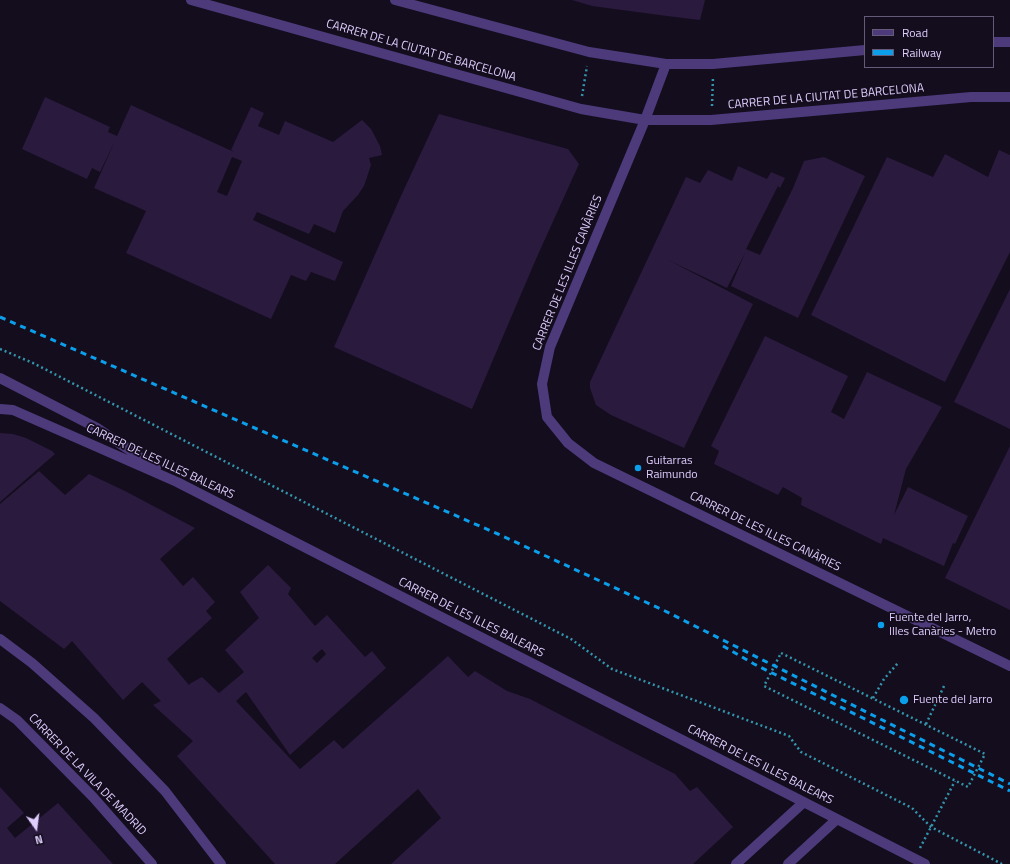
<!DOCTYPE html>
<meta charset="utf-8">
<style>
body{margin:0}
#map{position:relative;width:1010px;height:864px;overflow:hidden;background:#140d1e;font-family:"Titillium Web",sans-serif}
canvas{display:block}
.legend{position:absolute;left:864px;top:16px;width:130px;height:52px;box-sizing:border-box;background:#140d1e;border:1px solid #655a77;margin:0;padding:5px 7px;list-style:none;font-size:12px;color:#decdfd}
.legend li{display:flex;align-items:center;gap:8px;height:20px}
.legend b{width:20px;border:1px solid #655a77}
.north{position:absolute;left:16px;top:808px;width:40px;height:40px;-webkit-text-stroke:3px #140d1e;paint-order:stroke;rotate:166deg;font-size:11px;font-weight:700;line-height:16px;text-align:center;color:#decdfd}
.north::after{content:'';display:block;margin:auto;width:14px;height:18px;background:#decdfd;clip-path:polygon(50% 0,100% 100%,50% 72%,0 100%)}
</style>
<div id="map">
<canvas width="1010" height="864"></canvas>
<ul class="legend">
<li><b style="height:5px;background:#4c3a7b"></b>Road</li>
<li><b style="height:5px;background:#0b9feb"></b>Railway</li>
</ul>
<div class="north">N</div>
</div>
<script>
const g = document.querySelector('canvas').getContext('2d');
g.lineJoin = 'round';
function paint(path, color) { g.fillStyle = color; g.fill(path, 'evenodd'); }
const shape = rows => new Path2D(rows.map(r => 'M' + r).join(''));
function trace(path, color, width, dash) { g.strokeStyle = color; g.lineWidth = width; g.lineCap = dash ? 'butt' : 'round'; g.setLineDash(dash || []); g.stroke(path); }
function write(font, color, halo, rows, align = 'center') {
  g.font = font + ' "Titillium Web",sans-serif'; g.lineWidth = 3.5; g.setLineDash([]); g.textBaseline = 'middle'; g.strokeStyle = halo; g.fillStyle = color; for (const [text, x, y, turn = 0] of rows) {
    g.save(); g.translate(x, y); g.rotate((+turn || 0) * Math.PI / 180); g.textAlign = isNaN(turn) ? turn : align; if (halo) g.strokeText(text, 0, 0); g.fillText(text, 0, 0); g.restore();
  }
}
const building = shape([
 [572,0,705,0,700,20,667,16,592,6],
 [45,97,110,127,108,132,117,136,131,105,234,152,231,150,251,107,264,113,258,126,279,135,285,121,333,142,362,120,371,129,380,146,382,155,369,158,371,165,364,186,358,195,343,211,335,233,314,224,309,234,257,212,253,220,343,262,335,281,311,272,306,281,291,275,271,319,126,253,146,211,94,188,115,141,100,172,92,168,87,179,22,149],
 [232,157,242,161,227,196,217,192],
 [439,114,568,149,579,164,536,259,472,409,334,347,400,198],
 [999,150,1010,155,1010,252,945,382,811,315,887,157,933,177,945,154,988,177],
 [824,157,865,176,798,318,731,286,745,253,727,288,668,260,753,304,684,448,611,415,596,405,590,388,590,382,686,177,700,183,708,170,732,181,738,166,767,179,771,172,785,178,780,188,778,186,746,249,760,255,793,188,804,161],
 [1010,289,1010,429,954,402],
 [765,336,848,376,831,412,844,419,867,372,942,407,906,469,894,515,908,487,968,516,955,544,953,543,944,566,883,538,881,544,801,505,802,498,783,487,778,495,714,464,719,451,711,446],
 [0,433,13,434,26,438,52,451,55,454,0,502],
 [1010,446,1010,610,945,578],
 [39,471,65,495,89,474,125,491,195,528,160,559,183,586,193,577,215,602,206,611,212,618,167,659,189,685,191,683,202,677,219,693,244,672,225,650,259,618,240,592,268,565,291,588,288,594,315,626,327,615,365,657,372,651,386,668,290,755,246,692,236,701,300,769,334,740,343,749,448,656,468,677,475,671,507,691,530,699,675,774,690,791,697,787,733,827,693,864,391,864,441,818,418,789,335,864,275,864,177,756,193,741,153,705,161,701,142,682,123,700,72,641,64,649,0,601,0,504],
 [322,649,326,654,317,663,312,658],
 [0,787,24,813,7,828,15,838,58,803,113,864,0,864]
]);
const path = shape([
 [582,96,587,66],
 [712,106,713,77],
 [0,349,33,363,571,639,612,669,789,736,801,752,912,808,931,827,1002,864],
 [781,653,985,754,968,787,764,686,781,653],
 [873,698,884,679,898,663],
 [926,724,945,684],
 [920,848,955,781]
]);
const minor = shape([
 [191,0,581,109,645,120,711,120,971,97,1010,97],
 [395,0,589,52,666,64,713,64,865,50],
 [993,42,1010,42],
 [666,64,645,120,550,347,542,384,547,417,568,443,594,463,1010,666],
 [0,378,97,428,156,468],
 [0,409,13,410,177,482,925,864],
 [0,639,32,663,94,718,165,791,221,864],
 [0,708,17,720,93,797,152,864],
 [736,864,804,802],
 [788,864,837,819]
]);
const rail = shape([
 [0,317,498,534,663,610,1010,784],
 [723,646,754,664,1010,791]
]);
const markers = [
 [638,468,4,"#0b9feb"],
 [881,625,4,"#0b9feb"],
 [904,700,5,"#0b9feb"]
];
const streetNames = [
 ["CARRER DE LA CIUTAT DE BARCELONA",421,51,16],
 ["CARRER DE LA CIUTAT DE BARCELONA",826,97,-5],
 ["CARRER DE LES ILLES CANÀRIES",568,273,-68],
 ["CARRER DE LES ILLES BALEARS",160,462,25],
 ["CARRER DE LES ILLES CANÀRIES",765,532,26],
 ["CARRER DE LES ILLES BALEARS",471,618,27],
 ["CARRER DE LES ILLES BALEARS",760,765,27],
 ["CARRER DE LA VILA DE MADRID",87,775,46]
];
const poiNames = [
 ["Guitarras",646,461],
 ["Raimundo",646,475],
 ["Fuente del Jarro,",889,618],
 ["Illes Canàries - Metro",889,632],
 ["Fuente del Jarro",913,700]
];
paint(building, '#2a1a3e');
trace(path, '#3395ab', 2.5, [2, 3]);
trace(minor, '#4c3a7b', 10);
trace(rail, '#0b9feb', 3, [6, 5]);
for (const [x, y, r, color] of markers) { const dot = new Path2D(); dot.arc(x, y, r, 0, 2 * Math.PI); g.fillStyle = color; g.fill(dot); trace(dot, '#140d1e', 1.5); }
write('12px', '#decdfd', '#140d1e', streetNames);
write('12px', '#decdfd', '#140d1e', poiNames, 'left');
</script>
